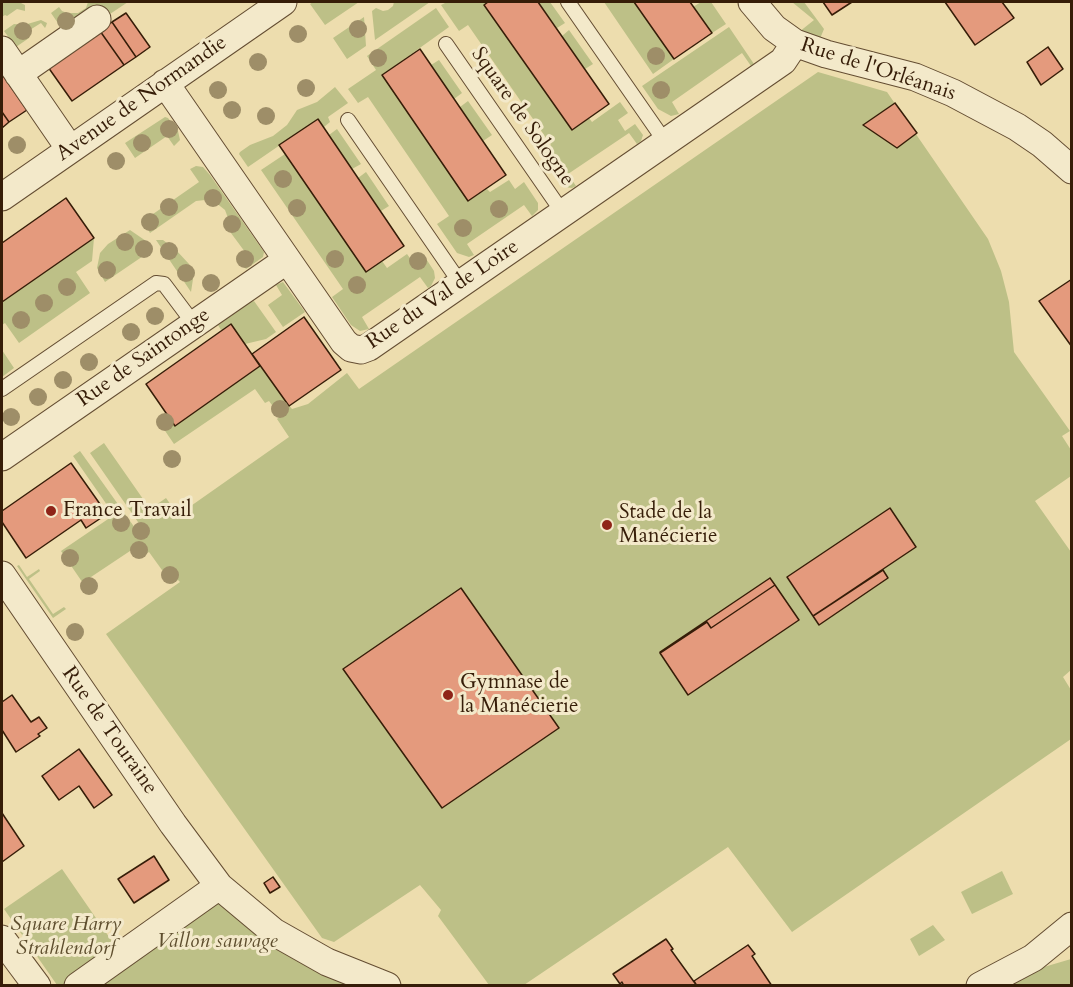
<!DOCTYPE html>
<meta charset="utf-8">
<style>
body{margin:0}
#map{position:relative;width:1073px;height:987px;overflow:hidden;background:#edddae;font-family:Cardo,serif}
canvas{display:block}
.frame{position:absolute;inset:0;border:3px solid #361d08;pointer-events:none}
</style>
<div id="map">
<canvas width="1073" height="987"></canvas>
<div class="frame"></div>
</div>
<script>
const g = document.querySelector('canvas').getContext('2d');
g.lineJoin = 'round';
function paint(path, color) { g.fillStyle = color; g.fill(path, 'evenodd'); }
const shape = rows => new Path2D(rows.map(r => 'M' + r).join(''));
function trace(path, color, width, dash) { g.strokeStyle = color; g.lineWidth = width; g.lineCap = dash ? 'butt' : 'round'; g.setLineDash(dash || []); g.stroke(path); }
function write(font, color, halo, rows, align = 'center') {
  g.font = font + ' Cardo,serif'; g.lineWidth = 6; g.setLineDash([]); g.textBaseline = 'middle'; g.strokeStyle = halo; g.fillStyle = color; for (const [text, x, y, turn = 0] of rows) {
    g.save(); g.translate(x, y); g.rotate((+turn || 0) * Math.PI / 180); g.textAlign = isNaN(turn) ? turn : align; if (halo) g.strokeText(text, 0, 0); g.fillText(text, 0, 0); g.restore();
  }
}
const green = shape([
 [2,2,19,2,25,5,25,11,17,9,7,16,5,15,2,17],
 [88,2,128,2,104,18,64,32,51,13,59,7,62,11,67,13,78,13,86,8],
 [313,2,359,2,325,25,310,4],
 [394,2,430,2,375,40,372,11,376,8,383,11,388,10,393,6],
 [447,2,488,2,484,5,572,130,589,118,592,122,620,102,628,113,618,120,625,131,635,124,643,135,641,141,637,144,629,133,568,174,576,186,572,188,564,187,539,154,551,145,468,25,459,31,441,5],
 [538,2,550,2,565,23,557,28],
 [604,2,634,2,674,59,653,74],
 [701,2,711,2,726,24,712,33,693,7],
 [792,2,804,2,824,29,819,41,799,32,814,20],
 [436,8,449,27,382,75,468,201,487,189,490,192,509,180,515,189,524,182,538,203,538,210,532,216,524,205,467,244,474,255,469,257,457,253,437,224,449,216,368,97,358,103,348,89,376,70,367,56],
 [364,17,366,46,347,59,333,38],
 [41,20,47,23,46,26,45,28,41,23,25,33,29,38,16,47,4,31,14,24,24,25],
 [729,27,754,64,751,66,742,53,672,102,679,114,671,116,658,109,642,86],
 [569,30,593,64,585,69,562,36],
 [439,60,462,93,454,99,431,65],
 [818,72,887,92,988,239,1001,271,1009,302,1014,352,1070,431,1062,436,1071,450,1071,476,1035,501,1071,552,1071,670,1063,677,1071,690,1071,739,792,932,728,847,524,985,489,985,438,916,441,910,420,885,334,942,322,938,106,634,180,582,178,580,172,584,149,552,139,558,133,549,88,579,94,588,89,592,61,551,114,515,73,456,80,451,135,528,147,535,90,453,104,443,150,509,166,498,178,515,289,437,277,419,280,416,269,401,265,403,255,389,174,444,157,419,166,413,175,426,260,366,292,409,308,404,347,373,359,389],
 [335,87,348,103,328,117,330,122,324,127,318,119,248,167,239,154,240,152,250,145,273,136,287,125,297,110,317,102],
 [468,101,492,135,483,141,460,107],
 [165,117,168,118,178,131,180,140,174,146,167,136,135,158,125,143],
 [337,129,361,164,352,169,329,135],
 [285,154,366,272,382,261,387,268,407,254,412,261,423,254,434,271,435,278,431,286,428,288,420,277,362,317,369,329,360,331,351,325,332,297,343,289,261,170],
 [196,166,203,167,210,175,264,252,263,257,246,269,237,258,245,252,228,229,228,218,225,210,215,202,205,200,196,201,150,233,143,221,199,182,190,169],
 [366,172,389,206,381,211,358,178],
 [130,230,146,241,152,250,105,282,97,268,100,253,108,244],
 [94,238,92,261,76,272,90,293,19,343,5,323,2,325,2,302],
 [156,240,163,240,176,250,189,264,193,279,191,292],
 [283,282,305,312,283,327,268,305,282,295,276,285],
 [254,301,276,332,266,339,245,344,231,324,221,330,218,325,250,302],
 [2,350,14,368,2,377],
 [19,565,27,577,39,569,40,571,29,579,53,614,64,607,66,609,53,618,17,566],
 [62,869,116,947,62,985,57,985,4,909],
 [1002,871,1013,894,972,914,961,892],
 [219,886,387,986,78,986],
 [933,925,945,940,919,956,910,939],
 [1071,959,1071,985,983,985]
]);
const building = shape([
 [488,2,538,2,609,104,572,130,484,5,488,2],
 [634,2,690,2,712,33,674,59,634,2],
 [823,2,852,2,832,15,823,2],
 [945,2,1002,2,1014,18,975,45,945,2],
 [126,13,150,47,136,57,112,22,126,13],
 [112,22,136,57,124,65,100,31,112,22],
 [100,31,124,65,72,101,48,67,100,31],
 [1048,47,1063,69,1041,85,1027,62,1048,47],
 [420,49,506,175,468,201,382,75,420,49],
 [2,74,27,110,9,122,2,112,2,74],
 [895,103,917,133,897,148,863,125,895,103],
 [2,112,9,122,2,128,2,112],
 [318,119,404,246,366,272,279,145,318,119],
 [66,198,94,238,2,302,2,243,66,198],
 [1072,279,1072,347,1039,301,1072,279],
 [304,317,341,370,289,406,252,354,304,317],
 [231,324,260,366,175,426,146,384,231,324],
 [71,463,107,514,86,528,81,520,26,558,2,522,2,511,71,463],
 [890,508,916,547,813,616,787,577,890,508],
 [883,570,888,578,819,625,813,616,883,570],
 [770,578,775,585,711,628,707,622,660,653,660,652,770,578],
 [775,585,799,620,688,695,660,653,707,622,711,628,775,585],
 [461,588,559,728,442,808,343,669,461,588],
 [12,695,31,722,39,717,47,728,38,734,40,736,16,752,2,730,2,702,12,695],
 [79,749,112,795,94,808,79,786,59,800,42,776,79,749],
 [2,813,24,846,2,862,2,813],
 [154,856,169,880,134,903,118,879,154,856],
 [273,877,280,887,270,893,264,883,273,877],
 [666,939,673,949,671,950,697,986,624,986,622,982,620,984,613,974,666,939],
 [748,945,755,954,752,956,772,986,697,986,694,981,748,945]
]);
const lane = shape([
 [568,2,666,143],
 [446,44,563,213],
 [348,120,461,284],
 [2,389,156,283,164,284,194,324]
]);
const street = shape([
 [752,2,774,28,795,43,826,54,915,77,953,93,1017,127,1042,144,1072,170],
 [2,50,70,149],
 [18,74,97,19],
 [165,83,344,342,351,348,361,350,369,347,783,61,795,43],
 [2,197,283,2],
 [2,457,287,260],
 [2,575,173,824,219,886,274,932,327,962,387,986],
 [2,939,37,986],
 [78,986,219,886],
 [980,986,1033,958,1072,926]
]);
const trees = [
 [66,21],
 [358,29],
 [23,31],
 [298,34],
 [656,56],
 [378,58],
 [258,62],
 [306,88],
 [218,90],
 [661,90],
 [232,110],
 [266,116],
 [169,129],
 [142,143],
 [17,145],
 [116,161],
 [283,179],
 [213,198],
 [169,207],
 [297,208],
 [499,209],
 [150,222],
 [232,224],
 [463,228],
 [125,242],
 [144,249],
 [169,251],
 [245,259],
 [335,259],
 [418,261],
 [107,270],
 [186,273],
 [211,283],
 [357,285],
 [67,287],
 [44,303],
 [155,316],
 [21,320],
 [131,332],
 [89,362],
 [63,380],
 [38,397],
 [280,409],
 [11,417],
 [165,422],
 [172,459],
 [121,523],
 [141,531],
 [139,550],
 [70,558],
 [170,575],
 [89,586],
 [75,632]
];
const markers = [
 [51,511,6,"#8f2418"],
 [607,525,6,"#8f2418"],
 [448,695,6,"#8f2418"]
];
const streetNames = [
 ["Rue de l'Orléanais",878,70,18],
 ["Avenue de Normandie",142,99,-35],
 ["Square de Sologne",522,117,55],
 ["Rue du Val de Loire",443,295,-34],
 ["Rue de Saintonge",144,358,-35],
 ["Rue de Touraine",109,731,55]
];
const poiNames = [
 ["France Travail",63,511],
 ["Stade de la",619,513],
 ["Manécierie",619,537],
 ["Gymnase de",460,683],
 ["la Manécierie",460,707]
];
const parkNames = [
 ["Square Harry",66,925],
 ["Strahlendorf",66,949],
 ["Vallon sauvage",217,942]
];
paint(green, '#bdc087');
paint(building, '#e49a7d');
trace(building, '#361d08', 1.5);
trace(lane, '#644d32', 16);
trace(street, '#644d32', 29);
trace(lane, '#f3e9ca', 14);
trace(street, '#f3e9ca', 27);
g.fillStyle = '#9e8e68';
for (const [x, y] of trees) { g.beginPath(); g.arc(x, y, 9, 0, 2 * Math.PI); g.fill(); }
for (const [x, y, r, color] of markers) { const dot = new Path2D(); dot.arc(x, y, r, 0, 2 * Math.PI); g.fillStyle = color; g.fill(dot); trace(dot, '#f3e9ca', 2); }
write('21px', '#361d08', '#f3e9ca', streetNames);
write('21px', '#361d08', '#f3e9ca', poiNames, 'left');
write('italic 21px', '#5e4e2e', '#f3e9ca', parkNames);
</script>
